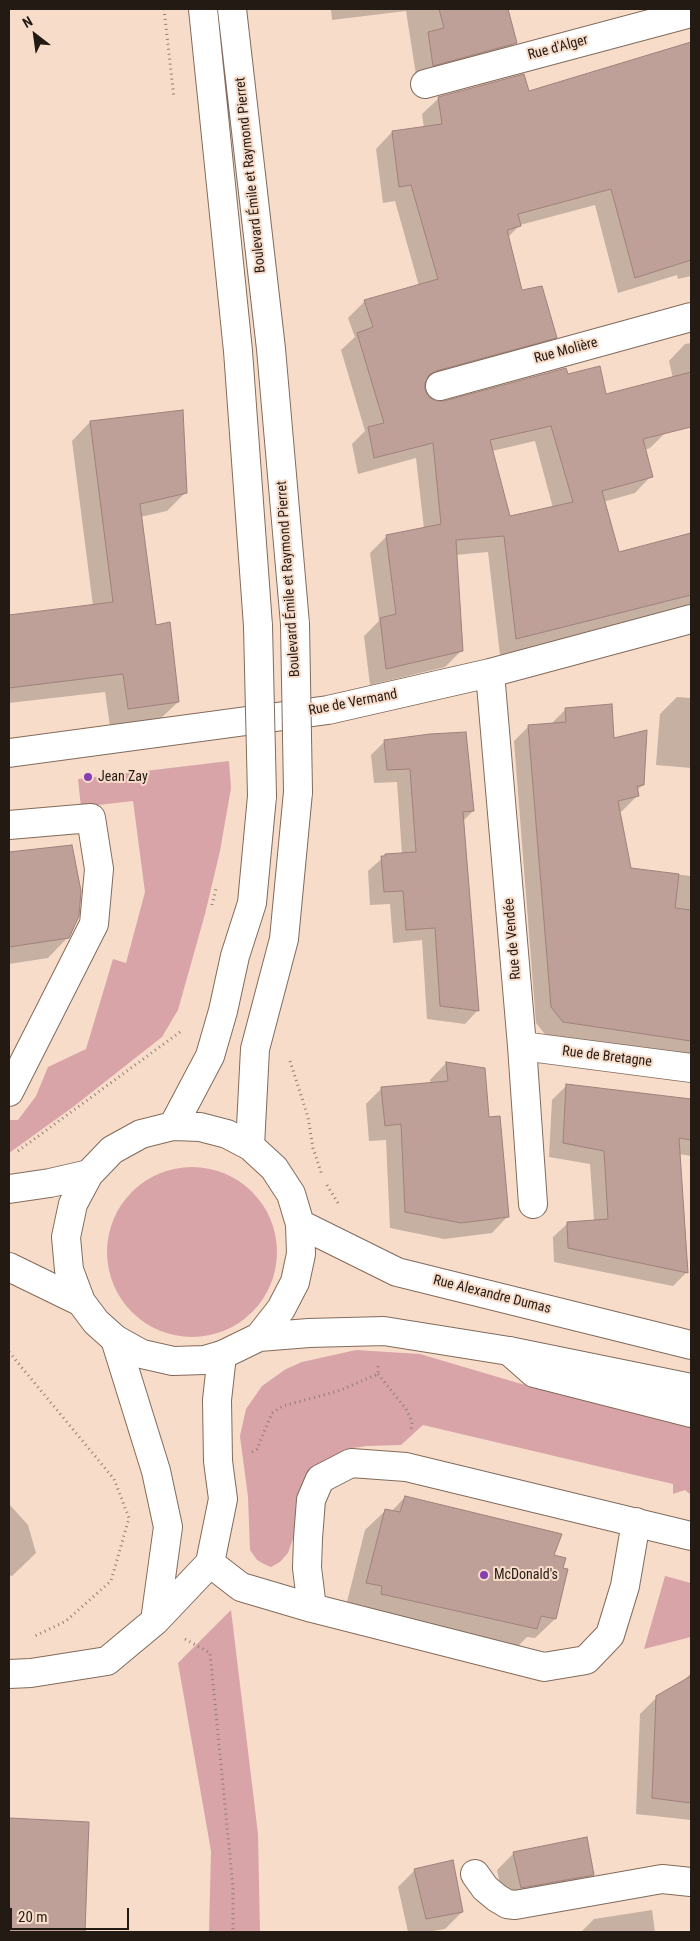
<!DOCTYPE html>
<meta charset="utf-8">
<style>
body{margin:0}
#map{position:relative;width:700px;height:1941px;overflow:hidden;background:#f7dcca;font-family:"Roboto Condensed",sans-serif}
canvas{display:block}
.frame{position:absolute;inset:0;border:10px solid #241a14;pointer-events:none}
.north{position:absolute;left:10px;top:10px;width:50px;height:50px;-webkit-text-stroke:4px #f7dcca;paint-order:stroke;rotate:330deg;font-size:14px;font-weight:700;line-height:20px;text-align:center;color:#241a14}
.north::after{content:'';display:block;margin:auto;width:18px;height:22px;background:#241a14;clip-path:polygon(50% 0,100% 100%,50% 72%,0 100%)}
.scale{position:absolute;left:10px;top:1908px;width:119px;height:22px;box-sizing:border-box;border:2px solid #241a14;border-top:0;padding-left:6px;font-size:15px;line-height:18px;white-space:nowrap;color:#241a14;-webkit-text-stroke:4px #f7dcca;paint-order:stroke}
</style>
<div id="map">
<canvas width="700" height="1941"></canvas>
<div class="frame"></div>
<div class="north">N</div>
<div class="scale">20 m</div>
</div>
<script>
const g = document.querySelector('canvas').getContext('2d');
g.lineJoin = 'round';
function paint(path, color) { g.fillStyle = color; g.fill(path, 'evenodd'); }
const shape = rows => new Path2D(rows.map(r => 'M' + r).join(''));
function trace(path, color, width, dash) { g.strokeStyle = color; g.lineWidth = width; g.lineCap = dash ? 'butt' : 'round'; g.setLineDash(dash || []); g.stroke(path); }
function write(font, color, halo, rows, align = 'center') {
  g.font = font + ' "Roboto Condensed",sans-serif'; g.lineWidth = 4; g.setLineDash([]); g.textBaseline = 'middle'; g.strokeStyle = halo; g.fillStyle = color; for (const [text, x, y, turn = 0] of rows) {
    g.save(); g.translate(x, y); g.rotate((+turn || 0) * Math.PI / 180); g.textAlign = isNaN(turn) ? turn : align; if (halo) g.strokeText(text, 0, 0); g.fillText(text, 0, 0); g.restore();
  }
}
const green = shape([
 [229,761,231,788,220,851,205,914,178,1010,162,1037,73,1107,9,1153,9,1120,18,1120,36,1096,48,1067,86,1049,113,959,126,963,145,892,133,801,81,807,78,779],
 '107 1252a85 85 0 1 1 170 0a85 85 0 1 1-170 0Z',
 [356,1350,420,1354,518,1383,691,1424,691,1495,685,1490,673,1494,673,1484,423,1425,401,1445,367,1446,346,1449,331,1457,316,1471,288,1553,280,1562,271,1567,264,1564,257,1560,250,1550,248,1497,240,1436,246,1409,262,1386,286,1369,302,1362],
 [665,1576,691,1583,691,1637,644,1649],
 [231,1610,258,1834,260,1932,209,1932,211,1851,178,1663]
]);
const shadow = shape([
 [331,9,507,9,515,43,499,60,417,81,406,11,332,20],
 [691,43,691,276,678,279,677,275,618,293,595,205,520,225,507,238,521,292,556,337,539,354,424,385,424,391,428,398,435,402,444,402,567,375,605,395,673,378,669,361,685,344,691,343,691,418,665,425,666,432,650,448,645,450,651,476,635,493,603,502,618,553,691,533,691,606,500,655,488,552,455,555,462,650,445,667,370,685,364,636,379,621,370,553,387,536,424,529,416,458,358,474,352,444,365,431,341,350,355,337,348,318,365,301,419,286,395,201,383,203,376,149,392,132,424,128,422,114,439,98,528,92],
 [535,441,553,508,509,517,492,451],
 [181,411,186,492,167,511,140,517,155,626,178,702,159,720,110,726,105,692,9,703,9,616,93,606,72,441,90,422],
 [677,697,691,698,691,768,656,765,660,714],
 [566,709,613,739,643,785,636,791,637,796,622,811,619,812,630,869,691,876,691,1058,547,1037,536,1023,514,741,529,726,551,724],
 [385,741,473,811,463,821,478,1010,465,1024,427,1019,422,940,393,943,390,904,370,905,368,871,386,855,402,854,397,782,374,783,371,755],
 [71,847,68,937,48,958,9,964,9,853],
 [446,1063,488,1118,508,1216,492,1233,444,1239,390,1228,386,1140,369,1141,366,1104,382,1088,431,1084,430,1080],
 [567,1085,691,1100,691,1156,679,1154,687,1272,673,1286,554,1262,553,1237,568,1223,594,1221,590,1164,549,1157,552,1100],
 [405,1497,553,1556,562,1569,566,1570,555,1619,535,1638,527,1637,516,1648,362,1613,364,1606,347,1602,365,1530,385,1511,391,1512],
 [9,1504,28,1525,36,1553,12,1576,9,1575],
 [691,1673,691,1820,636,1814,640,1714,657,1697,681,1684],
 [9,1820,88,1823,84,1932,9,1932],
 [514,1853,593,1875,576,1892,504,1904,497,1870],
 [415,1870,462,1912,445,1929,427,1932,408,1932,398,1887],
 [652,1910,655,1932,581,1932,594,1919]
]);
const building = shape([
 [439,9,508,9,517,43,433,66,428,32,444,28,439,9],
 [691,42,691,260,635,278,611,189,518,214,521,226,507,230,522,290,542,286,557,338,436,371,429,375,425,383,425,390,429,397,436,401,444,401,566,368,568,374,600,366,606,394,691,372,691,427,643,439,653,477,602,491,619,552,691,533,691,595,516,639,504,536,456,540,463,651,386,669,380,618,396,614,386,535,441,524,433,443,374,458,368,427,384,423,357,333,373,327,364,300,438,279,411,185,399,187,392,131,442,124,438,97,524,74,529,91,691,42],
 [551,426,573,502,510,516,490,440,551,426],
 [183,410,187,493,140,504,156,625,170,622,179,702,128,709,123,674,9,688,9,615,113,602,90,421,183,410],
 [612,704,614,738,647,730,644,785,637,786,639,796,618,801,631,868,679,874,675,908,691,910,691,1041,563,1022,551,1007,528,725,566,722,565,708,612,704],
 [466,732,474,811,463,812,479,1011,440,1006,435,928,406,930,403,891,384,892,381,856,385,856,385,854,416,852,410,769,387,770,384,740,430,734,466,732],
 [72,845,81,891,79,916,69,938,9,947,9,852,72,845],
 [446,1062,485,1068,489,1117,500,1116,509,1217,461,1223,405,1212,401,1124,385,1126,381,1087,448,1081,446,1062],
 [566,1084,691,1099,691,1140,679,1138,688,1273,568,1248,567,1222,608,1219,604,1151,563,1143,566,1084],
 [405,1496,562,1534,554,1555,566,1558,563,1568,568,1569,556,1619,541,1616,537,1629,381,1594,382,1586,366,1583,385,1509,400,1512,405,1496],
 [691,1676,691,1803,652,1798,656,1696,691,1676],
 [9,1818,89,1822,85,1932,9,1932,9,1818],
 [587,1837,594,1875,521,1888,513,1852,587,1837],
 [453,1860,463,1912,426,1919,414,1869,453,1860]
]);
const path = shape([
 [164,9,174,98],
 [212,905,216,889],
 [290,1061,308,1117,313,1148,322,1175],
 [18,1151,180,1032],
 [327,1185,338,1203],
 [9,1352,114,1479,129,1518,111,1581,66,1621,35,1636],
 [378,1374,406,1409,412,1421,411,1432],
 [252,1452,257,1449,272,1413,283,1406,338,1391,378,1374,378,1366],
 [185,1639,210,1653,233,1887,233,1932]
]);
const minor = shape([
 [425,84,691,13],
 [440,386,691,317],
 [490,673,522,1046,533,1204],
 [9,753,328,710,490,673,691,619],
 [9,825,91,818,99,869,94,924,9,1092],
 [522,1046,691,1068],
 [115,1339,156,1471,168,1527,155,1621],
 [509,1351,534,1373,691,1413],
 [210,1563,241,1587,312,1608,544,1667,586,1660,610,1635,625,1586,636,1522],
 [312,1608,307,1568,308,1538,311,1500,320,1479,351,1463,406,1467,691,1536],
 [9,1674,31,1673,107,1661,155,1621,210,1563,223,1499,218,1461,217,1400,222,1355],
 [475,1874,485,1888,497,1898,507,1904,515,1905,662,1879,691,1882]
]);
const major = shape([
 [203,9,238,351,258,626],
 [232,9,271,349,295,624],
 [173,1126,210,1056,223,1011,235,956,252,903,262,796],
 [250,1146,255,1049,284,939,298,792],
 [9,1189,50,1183,89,1174],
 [300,1224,397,1272,691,1345],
 [9,1267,81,1302],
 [259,1337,281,1309,295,1282,301,1254,300,1224,291,1194,274,1168,250,1146,227,1134,200,1127,173,1126,141,1134,112,1150,89,1174,73,1204,66,1237,69,1270,81,1302,96,1322,115,1339,142,1354,173,1361,205,1360,222,1355,259,1337,309,1333,384,1331,509,1351,691,1388]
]);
const majorBridge = shape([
 [295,624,298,792],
 [258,626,262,796]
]);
const markers = [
 [88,777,5,"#863eb1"],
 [484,1575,5,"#863eb1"]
];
const streetNames = [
 ["Rue d'Alger",558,48,-15],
 ["Boulevard Émile et Raymond Pierret",251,175,-96],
 ["Rue Molière",566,351,-15],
 ["Boulevard Émile et Raymond Pierret",289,579,-94],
 ["Rue de Vermand",353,703,-11],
 ["Rue de Vendée",513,939,-95],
 ["Rue de Bretagne",607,1057,7],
 ["Rue Alexandre Dumas",492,1295,14]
];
const poiNames = [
 ["Jean Zay",98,777],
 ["McDonald's",494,1575]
];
paint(green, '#d8a4a8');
paint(shadow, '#0003');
paint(building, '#bfa098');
trace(building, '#9f817a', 1);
trace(minor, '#826b5b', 30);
trace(major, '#826b5b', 30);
trace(path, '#917e72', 3, [1, 4]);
trace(minor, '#fff', 28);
trace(major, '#fff', 28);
trace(majorBridge, '#826b5b', 30, []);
trace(majorBridge, '#fff', 28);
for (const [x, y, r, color] of markers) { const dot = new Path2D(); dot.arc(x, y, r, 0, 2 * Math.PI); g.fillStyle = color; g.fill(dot); trace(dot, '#f7dcca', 2); }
write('14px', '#241a14', '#f7dcca', streetNames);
write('14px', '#241a14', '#f7dcca', poiNames, 'left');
</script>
